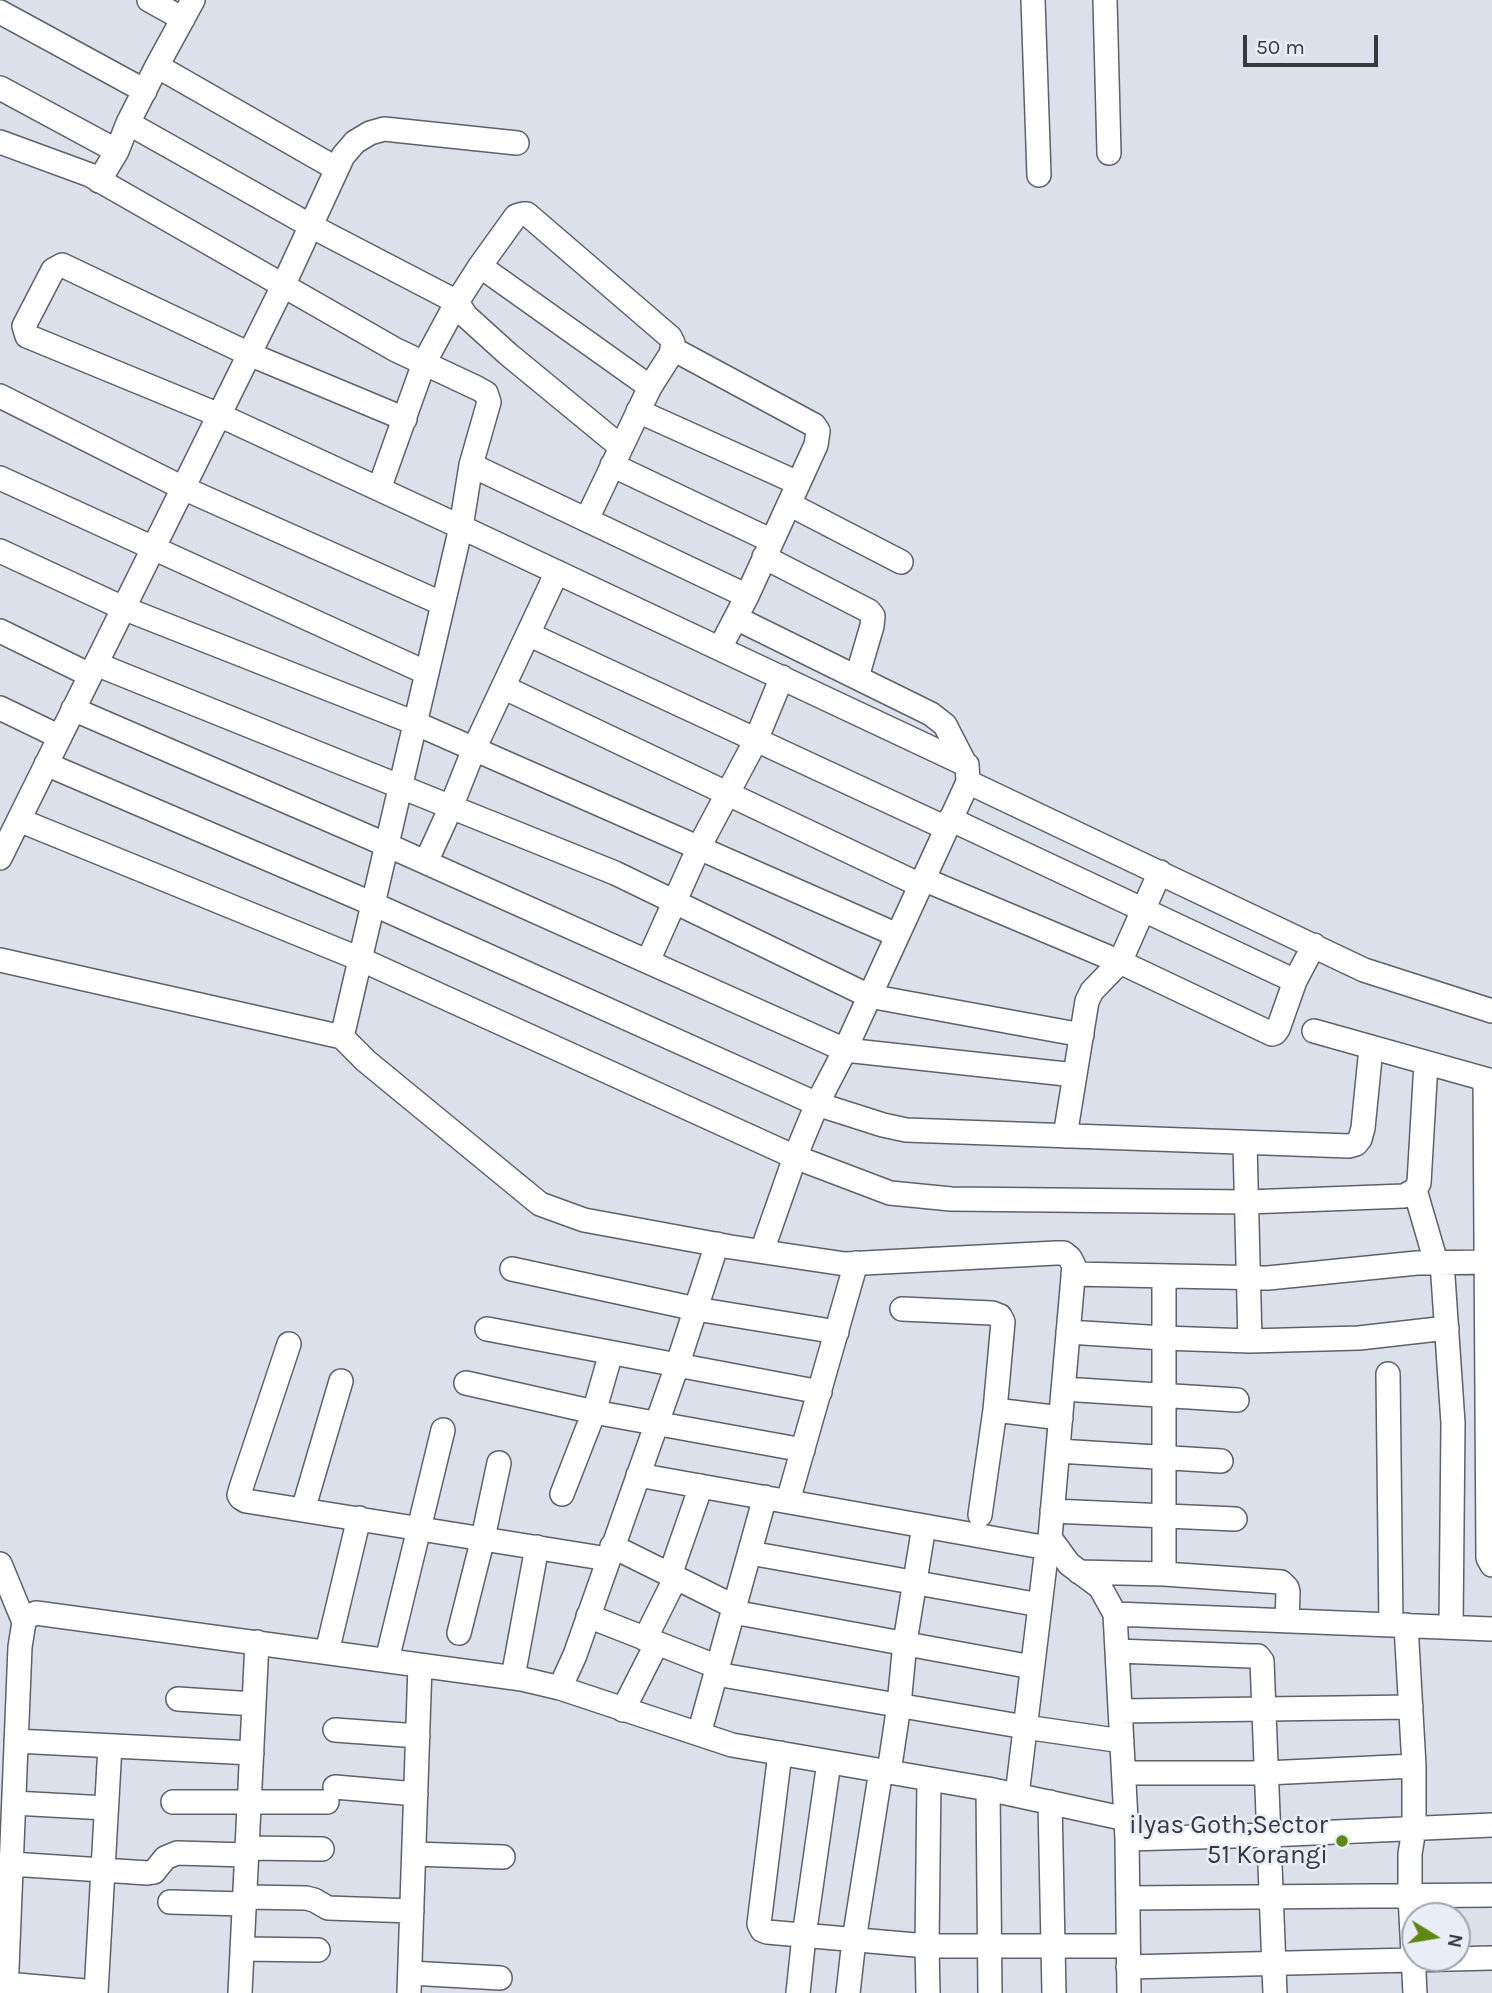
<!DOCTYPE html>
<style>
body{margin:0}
#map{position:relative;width:1492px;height:1993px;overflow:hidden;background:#dbe0ea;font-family:Karla,sans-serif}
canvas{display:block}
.north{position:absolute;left:1401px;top:1902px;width:70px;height:70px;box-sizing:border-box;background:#e8edf7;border:2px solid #a1a5ad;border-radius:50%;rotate:101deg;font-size:19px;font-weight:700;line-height:28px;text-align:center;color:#37393d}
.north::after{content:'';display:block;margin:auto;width:24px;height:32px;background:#5f8814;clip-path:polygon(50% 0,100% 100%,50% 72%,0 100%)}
.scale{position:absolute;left:1243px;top:35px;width:135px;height:32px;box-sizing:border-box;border:4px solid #37393d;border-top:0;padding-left:9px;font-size:21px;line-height:24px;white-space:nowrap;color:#37393d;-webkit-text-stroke:5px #e8edf7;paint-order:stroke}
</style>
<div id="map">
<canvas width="1492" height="1993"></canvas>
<div class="north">N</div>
<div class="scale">50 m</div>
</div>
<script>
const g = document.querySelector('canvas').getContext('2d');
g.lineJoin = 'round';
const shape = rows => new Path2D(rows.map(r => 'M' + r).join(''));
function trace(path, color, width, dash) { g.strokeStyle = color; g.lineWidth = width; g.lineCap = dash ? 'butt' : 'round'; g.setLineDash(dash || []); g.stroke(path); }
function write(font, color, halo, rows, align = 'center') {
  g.font = font + ' Karla,sans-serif'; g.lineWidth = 5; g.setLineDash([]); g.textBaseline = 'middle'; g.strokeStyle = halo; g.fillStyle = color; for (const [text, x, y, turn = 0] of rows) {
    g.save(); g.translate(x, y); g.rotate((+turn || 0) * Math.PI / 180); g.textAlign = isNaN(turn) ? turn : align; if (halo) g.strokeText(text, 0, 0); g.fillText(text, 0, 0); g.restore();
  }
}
const minor = shape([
 [149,0,183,19],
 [1033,0,1039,175],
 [1105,0,1109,153],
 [0,12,145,91],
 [157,66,337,169],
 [0,88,117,151],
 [128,123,311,226,457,302,466,316,508,354,621,447],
 [0,142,90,175,396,350,477,388,486,393,489,402,471,465,461,527,342,1037],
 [99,181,117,151,128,123,157,66,193,0],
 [480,266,650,387],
 [673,349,814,425,818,431,816,445,747,596,720,648],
 [0,396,183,488,443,604],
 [638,411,798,483],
 [405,419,249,354,62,265,53,270,24,326,27,336,219,415,461,527,967,765,968,782,845,1050,817,1104,795,1157,762,1251],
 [471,465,747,596],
 [612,465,772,541],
 [0,478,427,673],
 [379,489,424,363,457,302,480,266,516,216,523,214,527,214,670,337,673,343,671,354,650,387,587,519],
 [789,504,901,562],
 [0,551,123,608,415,723,897,935],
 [764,557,869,611,873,616,872,626,857,677],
 [736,618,931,714,945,725,964,762],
 [0,631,90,675],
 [528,634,946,828],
 [96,664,615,873,869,996,1082,1035],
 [503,687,920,885],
 [0,708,60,737],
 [73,709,387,845,845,1050,1075,1075],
 [46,764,373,904,817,1104,883,1125,906,1130,1349,1146,1356,1144,1360,1139,1363,1128,1371,1048],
 [968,782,1364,970,1492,1011],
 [950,819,1295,981],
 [19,820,360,959,795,1157,890,1193,951,1199,1248,1202,1404,1196,1415,1190,1419,1183,1426,1063],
 [0,858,283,286,343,156,355,142,370,133,384,129,517,143],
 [426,862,451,807,474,749,557,572],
 [923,879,1120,962,1272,1034,1275,1033,1278,1029,1295,981,1314,945],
 [0,960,342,1037,366,1061,540,1204,584,1220,731,1247,845,1264,1056,1253,1064,1253,1070,1258,1074,1266,1050,1538,1069,1564,1100,1587,1115,1614,1127,1839,1129,1993],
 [648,961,699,847,756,740,782,677],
 [1314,1031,1492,1081],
 [1485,1080,1488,1558,1492,1565],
 [1065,1136,1087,1001,1092,991,1120,962,1160,872],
 [1245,1144,1250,1341],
 [1415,1190,1436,1262],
 [1442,1262,1453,1423,1451,1627],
 [512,1269,696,1309,837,1332],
 [1073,1274,1268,1278,1417,1263,1492,1262],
 [1164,1276,1164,1574],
 [902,1309,992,1313,1000,1316,1003,1322,995,1410,1061,1418],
 [487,1329,820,1392],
 [1068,1332,1163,1338,1250,1341,1359,1338,1447,1328],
 [289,1344,241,1488,239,1495,241,1498,246,1501,608,1559],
 [1388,1374,1391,1625],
 [466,1383,594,1412,803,1450],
 [1063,1389,1237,1400],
 [1058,1451,1221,1461],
 [638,1475,1059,1550],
 [562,1494,594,1412,611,1353],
 [788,1501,856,1263],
 [303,1510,341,1381],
 [1052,1511,1235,1519],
 [980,1515,995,1410],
 [612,1546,735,1607],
 [750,1553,1040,1605],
 [0,1564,24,1622],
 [1079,1572,1164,1574,1281,1582,1287,1588,1288,1592,1287,1621],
 [670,1575,701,1486],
 [733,1612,1032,1667],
 [1115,1614,1492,1629],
 [588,1616,718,1667],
 [1406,1625,1414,1766,1414,1829,1410,1854,1410,1896,1415,1993],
 [459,1633,483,1538,499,1463],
 [645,1639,676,1577],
 [1117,1651,1251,1656,1258,1656,1262,1661,1275,1993],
 [327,1652,359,1518],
 [387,1660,443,1430],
 [515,1666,537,1547],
 [716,1674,1025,1727,1122,1741],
 [560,1688,575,1655,677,1366,717,1244],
 [178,1699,254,1704],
 [623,1710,657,1643],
 [1120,1711,1411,1707],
 [335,1730,418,1736],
 [699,1734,765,1497],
 [16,1741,252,1753],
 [780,1753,759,1924,762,1930,767,1932,927,1946,1128,1946],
 [889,1772,899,1705,905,1642,924,1526],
 [1124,1773,1266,1773,1414,1766],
 [335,1787,416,1794],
 [988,1789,990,1993],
 [1017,1795,1047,1548],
 [173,1802,327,1802],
 [1050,1802,1054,1993],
 [14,1803,106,1808],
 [1127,1839,1269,1835,1492,1825],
 [247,1848,322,1849],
 [414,1854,503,1857],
 [11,1864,148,1873,154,1872,165,1858,177,1853,247,1855],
 [245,1897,306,1898,314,1900,328,1908,412,1911],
 [1128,1898,1492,1895],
 [170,1902,244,1904],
 [242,1949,318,1950],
 [1128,1967,1492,1958],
 [410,1973,500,1978],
 [6,1984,96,1992],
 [6,1993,20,1647,24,1622,29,1616,36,1613,522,1679,560,1688,732,1745,988,1789,1126,1819],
 [96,1993,110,1746],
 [240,1993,257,1642],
 [409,1993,420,1665],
 [798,1993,804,1936,829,1762],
 [848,1993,854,1940,881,1770],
 [928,1993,927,1946,929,1779]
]);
const markers = [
 [1342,1841,7,"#5f8814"]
];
const poiNames = [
 ["ilyas Goth,Sector",1328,1826],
 ["51 Korangi",1328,1856]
];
trace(minor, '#5d616a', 26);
trace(minor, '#fff', 23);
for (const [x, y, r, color] of markers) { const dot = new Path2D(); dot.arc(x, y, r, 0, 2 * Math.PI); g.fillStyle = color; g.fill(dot); trace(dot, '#e8edf7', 2.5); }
write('26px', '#37393d', '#e8edf7', poiNames, 'right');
</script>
